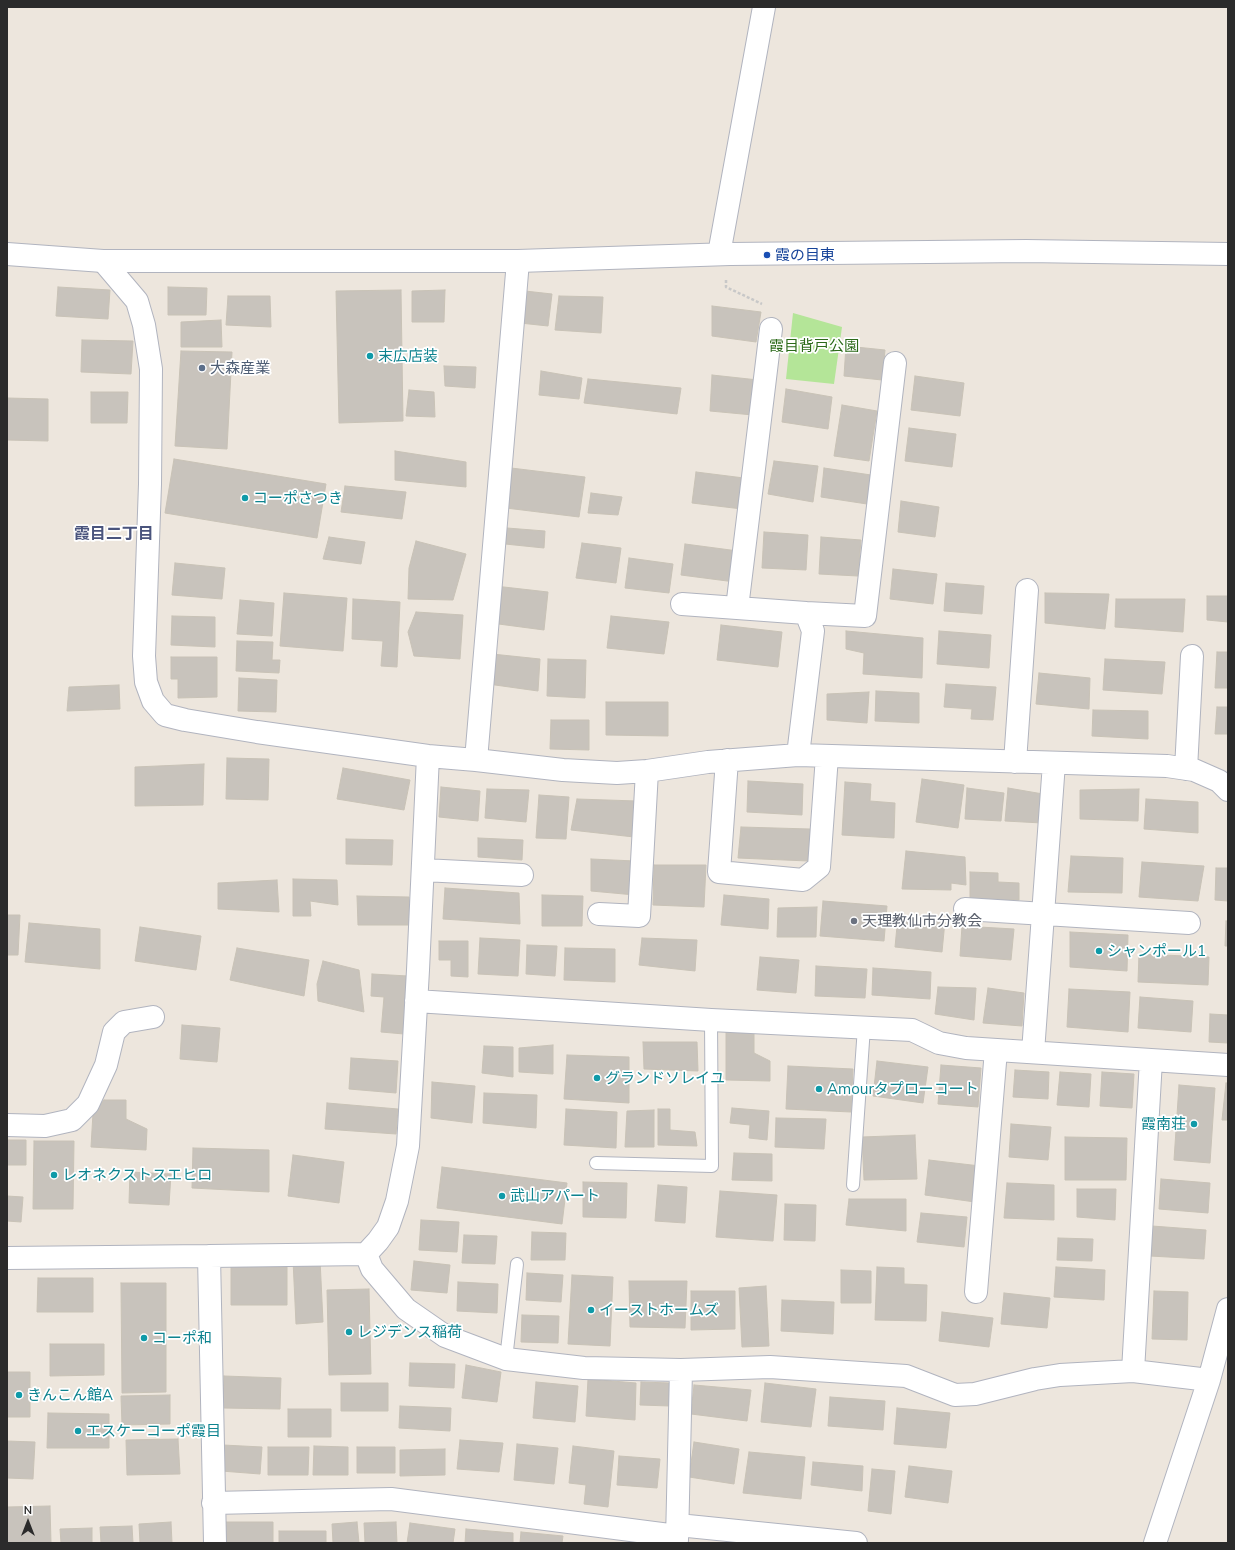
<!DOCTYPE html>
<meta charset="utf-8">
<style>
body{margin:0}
#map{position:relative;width:1235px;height:1550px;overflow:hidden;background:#ede6dd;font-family:Mulish,sans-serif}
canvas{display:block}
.frame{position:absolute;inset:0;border:8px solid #2b2b2b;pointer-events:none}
.north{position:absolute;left:8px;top:1502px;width:40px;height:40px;-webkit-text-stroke:3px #fff;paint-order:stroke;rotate:0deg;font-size:11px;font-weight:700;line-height:16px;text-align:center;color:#2b2b2b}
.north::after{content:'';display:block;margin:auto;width:14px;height:18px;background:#2b2b2b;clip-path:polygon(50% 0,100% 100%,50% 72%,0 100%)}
</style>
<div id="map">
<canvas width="1235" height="1550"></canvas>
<div class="frame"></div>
<div class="north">N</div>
</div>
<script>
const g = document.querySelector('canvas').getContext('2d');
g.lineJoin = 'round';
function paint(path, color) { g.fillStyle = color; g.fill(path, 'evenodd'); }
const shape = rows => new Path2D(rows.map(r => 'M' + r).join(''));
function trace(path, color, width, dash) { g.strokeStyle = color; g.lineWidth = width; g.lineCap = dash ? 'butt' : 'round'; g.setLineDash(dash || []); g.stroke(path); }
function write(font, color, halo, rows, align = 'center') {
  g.font = font + ' Mulish,"Noto Sans JP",sans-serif'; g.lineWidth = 3.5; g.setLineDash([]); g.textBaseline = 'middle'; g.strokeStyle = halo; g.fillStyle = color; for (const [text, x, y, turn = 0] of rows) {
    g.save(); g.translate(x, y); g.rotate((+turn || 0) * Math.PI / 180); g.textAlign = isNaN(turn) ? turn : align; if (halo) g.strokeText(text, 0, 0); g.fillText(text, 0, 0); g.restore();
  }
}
const green = shape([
 [793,313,842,327,834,384,786,379]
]);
const building = shape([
 [58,287,110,290,108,319,56,316,58,287],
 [168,287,207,288,206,315,168,315,168,287],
 [401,290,403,421,339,423,336,291,401,290],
 [445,290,444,322,412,322,412,291,445,290],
 [525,291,552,294,548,326,520,323,525,291],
 [228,296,270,296,271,327,226,325,228,296],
 [559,296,603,297,601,333,555,330,559,296],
 [712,306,761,312,756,342,712,336,712,306],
 [221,320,222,347,181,347,181,322,221,320],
 [82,340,133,341,131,374,81,372,82,340],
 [846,346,885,350,882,380,844,376,846,346],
 [181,351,232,352,227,449,175,446,181,351],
 [444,366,476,367,475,388,445,386,444,366],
 [541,371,582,378,579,399,539,395,541,371],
 [712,375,758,380,753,415,710,411,712,375],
 [915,376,964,383,960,416,911,410,915,376],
 [588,379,681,388,677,414,584,403,588,379],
 [786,389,832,397,828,429,782,422,786,389],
 [409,390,434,392,435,417,406,416,409,390],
 [91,392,128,392,127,423,91,423,91,392],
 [7,398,48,399,48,441,7,440,7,398],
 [842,405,877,411,869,461,834,456,842,405],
 [909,428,956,434,952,467,905,461,909,428],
 [395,451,466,462,466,487,395,480,395,451],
 [174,459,326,484,317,538,165,513,174,459],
 [774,461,818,466,813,502,768,494,774,461],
 [511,468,585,477,579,517,506,508,511,468],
 [824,468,871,475,867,504,821,497,824,468],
 [696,472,744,478,742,509,692,503,696,472],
 [345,486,406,492,402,519,341,512,345,486],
 [591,493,622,497,618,515,588,513,591,493],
 [901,501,939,507,935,537,898,532,901,501],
 [507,528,545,531,544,548,505,544,507,528],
 [764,532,808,535,806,570,762,568,764,532],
 [329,537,365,542,361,564,323,559,329,537],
 [821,537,861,540,858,576,819,574,821,537],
 [416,541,466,554,453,600,408,599,409,568,416,541],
 [582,543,621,548,616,583,576,578,582,543],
 [685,544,738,551,735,582,681,575,685,544],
 [629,558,673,564,669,593,625,588,629,558],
 [175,563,225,568,222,599,172,595,175,563],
 [893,569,937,574,933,604,890,599,893,569],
 [946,583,984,586,982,614,944,611,946,583],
 [495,586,548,592,544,630,491,623,495,586],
 [284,593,347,598,343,651,280,646,284,593],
 [1045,593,1109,594,1105,629,1045,623,1045,593],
 [1207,596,1228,596,1228,622,1207,620,1207,596],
 [353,599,400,602,397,667,381,666,383,641,352,639,353,599],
 [1116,599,1185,599,1183,632,1115,627,1116,599],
 [240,600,274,603,272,636,237,634,240,600],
 [416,612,463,615,460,659,414,656,408,632,416,612],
 [172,616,215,617,215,647,171,645,172,616],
 [611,616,669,622,664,654,607,648,611,616],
 [721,625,782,632,778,667,717,660,721,625],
 [846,631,923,638,922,678,863,674,864,653,846,649,846,631],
 [939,631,991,635,989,668,937,664,939,631],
 [237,641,273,642,272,660,280,660,279,673,236,671,237,641],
 [1217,652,1228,652,1228,688,1215,688,1217,652],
 [492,654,540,659,538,691,488,684,492,654],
 [171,657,217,657,217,697,178,698,178,679,171,679,171,657],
 [548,659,586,660,585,698,547,696,548,659],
 [1105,659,1165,662,1162,694,1103,690,1105,659],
 [1039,673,1090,678,1089,709,1036,704,1039,673],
 [239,678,277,680,276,712,238,711,239,678],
 [946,684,996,687,993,720,971,719,972,709,944,707,946,684],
 [119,685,120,709,67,711,69,687,119,685],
 [876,691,919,693,919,723,875,721,876,691],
 [869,692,867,723,827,720,827,694,869,692],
 [606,702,668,702,668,736,606,735,606,702],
 [1217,707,1228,707,1228,734,1215,734,1217,707],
 [1093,710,1148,711,1148,739,1092,736,1093,710],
 [551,720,589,720,589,750,550,749,551,720],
 [227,758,269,759,268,800,226,799,227,758],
 [204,764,203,805,135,806,135,767,204,764],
 [343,768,410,780,404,810,337,799,343,768],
 [922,779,964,785,958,828,916,822,922,779],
 [748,781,803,784,802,815,747,812,748,781],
 [845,782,871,784,870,801,895,803,894,838,842,835,845,782],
 [441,787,480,791,478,821,439,817,441,787],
 [967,788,1004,793,1001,821,965,819,967,788],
 [1008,788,1043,794,1042,823,1005,821,1008,788],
 [487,789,529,790,526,822,485,818,487,789],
 [1139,789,1138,821,1080,819,1080,790,1139,789],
 [539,795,569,797,566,839,536,838,539,795],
 [577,799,637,801,634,837,571,830,577,799],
 [1146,799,1198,802,1198,833,1144,829,1146,799],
 [741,827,810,829,808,861,738,858,741,827],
 [478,838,523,840,522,860,478,857,478,838],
 [346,839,393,840,392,865,346,864,346,839],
 [906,851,965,857,966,885,951,883,951,890,902,889,906,851],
 [1071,856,1123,858,1122,893,1068,892,1071,856],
 [591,859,635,861,635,895,591,891,591,859],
 [1142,862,1204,866,1198,901,1139,897,1142,862],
 [654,865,706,865,704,907,653,905,654,865],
 [1216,868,1228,868,1228,901,1215,900,1216,868],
 [970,872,998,873,998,882,1019,883,1019,900,970,900,970,872],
 [293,879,337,880,338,905,310,901,311,916,293,916,293,879],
 [277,880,279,912,218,909,218,883,277,880],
 [445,888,519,893,520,924,443,919,445,888],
 [542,895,583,896,582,926,542,926,542,895],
 [724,895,769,899,768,929,721,925,724,895],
 [357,896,409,897,410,925,358,925,357,896],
 [823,901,887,906,884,941,820,936,823,901],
 [817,907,816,937,777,937,778,908,817,907],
 [7,915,20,915,18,955,7,955,7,915],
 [898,916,945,921,942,952,895,947,898,916],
 [1226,921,1228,921,1228,946,1225,946,1226,921],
 [29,923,100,929,100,969,25,962,29,923],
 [962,926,1014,929,1011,960,960,956,962,926],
 [140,927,201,936,196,970,135,961,140,927],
 [1070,932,1128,935,1127,971,1070,967,1070,932],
 [480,938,520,940,518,976,478,974,480,938],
 [642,938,697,940,695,971,639,965,642,938],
 [439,941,468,941,468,977,451,976,451,960,439,960,439,941],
 [527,945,557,946,555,976,526,974,527,945],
 [237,948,309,960,304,996,230,980,237,948],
 [565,948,615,949,615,982,564,980,565,948],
 [1139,954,1209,957,1208,985,1138,982,1139,954],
 [760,957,799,960,796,993,757,990,760,957],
 [323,961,359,970,364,1012,318,1001,317,984,323,961],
 [816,966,867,969,865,998,815,996,816,966],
 [873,968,931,972,930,999,872,995,873,968],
 [372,974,408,976,404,1034,381,1032,384,997,371,996,372,974],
 [938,987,976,988,974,1020,935,1014,938,987],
 [988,988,1024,993,1022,1026,983,1023,988,988],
 [1069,989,1130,992,1128,1032,1067,1027,1069,989],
 [1140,997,1193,1001,1191,1032,1138,1028,1140,997],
 [1210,1014,1228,1015,1228,1043,1209,1042,1210,1014],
 [182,1025,220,1028,217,1062,180,1059,182,1025],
 [726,1031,754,1031,754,1053,770,1061,770,1081,726,1080,726,1031],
 [643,1042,697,1042,698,1071,644,1069,643,1042],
 [553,1045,553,1074,519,1072,519,1048,553,1045],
 [484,1046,513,1047,513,1077,482,1073,484,1046],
 [567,1055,629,1057,629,1103,564,1099,567,1055],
 [351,1058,398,1061,396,1093,349,1089,351,1058],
 [877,1061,928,1067,923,1103,873,1096,877,1061],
 [941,1065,981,1068,978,1107,938,1104,941,1065],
 [788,1066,853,1069,851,1112,786,1109,788,1066],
 [1015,1070,1049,1072,1048,1099,1013,1097,1015,1070],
 [1060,1072,1091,1074,1089,1107,1057,1105,1060,1072],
 [1102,1072,1134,1074,1132,1108,1100,1106,1102,1072],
 [432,1082,475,1086,472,1123,431,1118,432,1082],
 [1226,1083,1228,1083,1228,1120,1222,1120,1226,1083],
 [1179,1085,1215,1088,1210,1163,1174,1160,1179,1085],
 [484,1093,537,1095,536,1128,483,1123,484,1093],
 [104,1100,126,1100,126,1119,147,1129,146,1150,91,1147,93,1113,104,1100],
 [327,1103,398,1109,396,1134,325,1129,327,1103],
 [732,1108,769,1111,767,1140,749,1138,750,1125,730,1123,732,1108],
 [566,1109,617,1112,616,1148,564,1145,566,1109],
 [658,1109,670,1109,670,1130,695,1132,697,1146,658,1145,658,1109],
 [654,1110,654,1147,625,1147,627,1111,654,1110],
 [776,1118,826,1119,824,1149,775,1147,776,1118],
 [1011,1124,1051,1127,1048,1160,1009,1157,1011,1124],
 [915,1135,917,1179,864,1180,862,1137,915,1135],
 [1065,1137,1127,1138,1126,1180,1065,1180,1065,1137],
 [7,1140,26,1140,26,1165,7,1165,7,1140],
 [34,1141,74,1141,73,1209,33,1209,34,1141],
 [193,1148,269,1150,269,1192,192,1188,193,1148],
 [734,1153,772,1154,772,1181,732,1180,734,1153],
 [293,1155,344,1162,339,1203,288,1196,293,1155],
 [929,1160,980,1166,975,1202,925,1195,929,1160],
 [442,1167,567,1183,562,1224,437,1208,442,1167],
 [130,1172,171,1174,169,1205,129,1203,130,1172],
 [1161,1179,1210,1183,1208,1213,1159,1209,1161,1179],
 [583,1182,627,1183,626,1218,583,1217,583,1182],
 [1007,1183,1054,1185,1054,1220,1004,1218,1007,1183],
 [658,1185,687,1187,685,1223,655,1221,658,1185],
 [1077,1189,1116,1189,1115,1220,1077,1217,1077,1189],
 [720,1191,777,1195,773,1241,716,1237,720,1191],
 [7,1196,23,1197,21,1222,7,1221,7,1196],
 [849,1199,906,1199,906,1231,846,1225,849,1199],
 [785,1204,816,1205,815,1241,784,1240,785,1204],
 [921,1213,967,1217,964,1247,917,1242,921,1213],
 [421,1220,459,1222,457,1252,419,1250,421,1220],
 [1152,1226,1206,1230,1204,1259,1150,1256,1152,1226],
 [532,1232,566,1233,565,1260,531,1260,532,1232],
 [464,1235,497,1236,495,1264,462,1263,464,1235],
 [1058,1238,1093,1239,1092,1261,1057,1260,1058,1238],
 [320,1259,323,1322,296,1324,293,1260,320,1259],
 [414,1261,450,1265,447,1293,411,1290,414,1261],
 [231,1267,287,1267,287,1305,231,1305,231,1267],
 [877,1267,904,1268,904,1284,927,1285,926,1321,875,1320,877,1267],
 [1056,1267,1105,1270,1104,1300,1054,1297,1056,1267],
 [841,1270,871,1271,871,1303,841,1303,841,1270],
 [527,1273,563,1275,561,1302,526,1300,527,1273],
 [572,1275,613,1277,610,1346,568,1344,572,1275],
 [38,1278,93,1278,93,1312,37,1312,38,1278],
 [629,1281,687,1281,685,1328,630,1327,629,1281],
 [458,1282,498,1284,497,1313,457,1311,458,1282],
 [121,1283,166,1283,166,1392,122,1393,121,1283],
 [766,1286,769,1346,742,1347,739,1288,766,1286],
 [369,1289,371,1374,329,1375,327,1290,369,1289],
 [691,1291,735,1291,735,1329,691,1330,691,1291],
 [1154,1291,1188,1292,1187,1340,1152,1339,1154,1291],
 [1004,1293,1050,1298,1047,1328,1001,1324,1004,1293],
 [782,1300,834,1302,833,1334,781,1331,782,1300],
 [942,1312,993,1318,989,1347,939,1341,942,1312],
 [522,1315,559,1316,558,1343,521,1342,522,1315],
 [50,1344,104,1344,104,1375,50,1376,50,1344],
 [410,1363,455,1364,454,1388,409,1386,410,1363],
 [466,1365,501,1372,497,1402,462,1398,466,1365],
 [7,1372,30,1372,30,1417,7,1417,7,1372],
 [224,1376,281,1378,280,1409,223,1408,224,1376],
 [588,1379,636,1383,635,1420,586,1416,588,1379],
 [536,1382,578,1386,575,1422,533,1418,536,1382],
 [641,1382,670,1383,670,1406,640,1405,641,1382],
 [341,1383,388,1383,388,1411,341,1411,341,1383],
 [765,1383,816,1389,811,1427,761,1422,765,1383],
 [694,1385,751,1390,747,1421,691,1414,694,1385],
 [170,1395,170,1424,122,1425,121,1396,170,1395],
 [830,1397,885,1401,883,1430,828,1426,830,1397],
 [400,1406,451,1408,450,1431,399,1428,400,1406],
 [897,1408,950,1413,946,1448,894,1444,897,1408],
 [288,1409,331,1409,331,1437,288,1437,288,1409],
 [48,1413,109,1414,109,1448,47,1448,48,1413],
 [178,1439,180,1474,127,1475,126,1440,178,1439],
 [460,1440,503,1443,499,1472,457,1469,460,1440],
 [7,1441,35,1442,33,1479,7,1478,7,1441],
 [694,1442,739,1449,734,1484,689,1477,694,1442],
 [517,1444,558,1448,554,1484,514,1480,517,1444],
 [223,1445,262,1447,260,1474,221,1471,223,1445],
 [314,1446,348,1447,348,1475,313,1475,314,1446],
 [573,1446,614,1451,608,1507,584,1504,586,1485,569,1483,573,1446],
 [268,1447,309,1447,308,1475,268,1475,268,1447],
 [357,1447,395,1447,395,1473,357,1473,357,1447],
 [445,1449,445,1475,400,1476,400,1450,445,1449],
 [749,1452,805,1457,801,1499,743,1493,749,1452],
 [619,1456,660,1459,657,1488,617,1485,619,1456],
 [813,1462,863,1466,862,1491,811,1485,813,1462],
 [909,1466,952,1471,948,1503,905,1497,909,1466],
 [872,1469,895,1471,891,1514,868,1511,872,1469],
 [50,1506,51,1543,7,1543,7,1507,50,1506],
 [171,1522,172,1543,140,1543,139,1524,171,1522],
 [226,1522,273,1522,273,1543,227,1543,226,1522],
 [357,1522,359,1543,333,1543,332,1524,357,1522],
 [396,1522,397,1543,365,1543,364,1523,396,1522],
 [410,1523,455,1529,453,1543,407,1543,410,1523],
 [132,1526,133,1543,101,1543,100,1527,132,1526],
 [92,1528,92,1543,61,1543,60,1529,92,1528],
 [466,1529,513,1533,513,1543,465,1543,466,1529],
 [279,1531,326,1531,326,1543,279,1543,279,1531],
 [521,1532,563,1536,562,1543,520,1543,521,1532]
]);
const path = shape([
 [726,280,726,287,762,304]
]);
const lane = shape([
 [596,1163,712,1166,711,1020],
 [853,1185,864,1027],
 [506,1359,517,1264]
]);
const street = shape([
 [103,261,137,301,144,325,151,369,150,484,144,656,146,682,153,701,165,715,185,720,257,732,428,756,476,760,563,770,617,773,647,771,708,762,798,755,1167,766,1194,770,1219,781,1228,790],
 [682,604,806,613,813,631,798,755],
 [737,608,771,329],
 [806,613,865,616,895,363],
 [476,760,518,261],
 [727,760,719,872,803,880,819,867,827,756],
 [1015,762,1027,590],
 [1186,769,1192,656],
 [423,870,522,875],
 [965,909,1189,923],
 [599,914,639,916,647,771],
 [416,1001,711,1020,912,1030,939,1043,966,1048,1228,1065],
 [1033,1052,1054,763],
 [7,1125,45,1126,72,1120,88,1104,106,1065,114,1032,124,1022,153,1017],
 [366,1254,378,1241,388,1227,397,1201,408,1146,418,970,428,756],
 [209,1256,366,1254,372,1269,406,1309,445,1336,506,1359,584,1368,681,1370,770,1367,906,1376,955,1395,975,1394,1035,1379,1060,1375,1133,1371,1209,1380],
 [7,1258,209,1256,215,1543],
 [976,1292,996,1050],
 [1133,1371,1151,1060],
 [213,1503,391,1499,677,1536],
 [678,1525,856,1543],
 [677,1540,681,1370],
 [1155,1543,1209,1380,1228,1309]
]);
const secondary = shape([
 [7,254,103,261,518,261,730,254,1026,251,1228,254],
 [719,254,764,7]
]);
const markers = [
 [767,255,4,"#1a4fb4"],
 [370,356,4,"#0f9aa8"],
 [202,368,4,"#5c6f8a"],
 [245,498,4,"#0f9aa8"],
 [854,921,4,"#6b7280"],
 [1099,951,4,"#0f9aa8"],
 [597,1078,4,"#0f9aa8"],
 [819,1089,4,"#0f9aa8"],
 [1194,1124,4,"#0f9aa8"],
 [54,1175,4,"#0f9aa8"],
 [502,1196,4,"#0f9aa8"],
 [591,1310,4,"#0f9aa8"],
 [349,1332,4,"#0f9aa8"],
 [144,1338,4,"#0f9aa8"],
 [19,1395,4,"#0f9aa8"],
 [78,1431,4,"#0f9aa8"]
];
const transitNames = [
 ["霞の目東",775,255]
];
const parkNames = [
 ["霞目背戸公園",814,346]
];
const cultureNames = [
 ["末広店装",378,356],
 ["コーポさつき",253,498],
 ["シャンポール1",1107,951],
 ["グランドソレイユ",605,1078],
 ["Amourタプローコート",827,1089],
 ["霞南荘",1186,1124,"right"],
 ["レオネクストスエヒロ",62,1175],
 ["武山アパート",510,1196],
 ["イーストホームズ",599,1310],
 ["レジデンス稲荷",357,1332],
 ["コーポ和",152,1338],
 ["きんこん館A",27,1395],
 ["エスケーコーポ霞目",86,1431]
];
const serviceNames = [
 ["大森産業",210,368]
];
const worshipNames = [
 ["天理教仙市分教会",862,921]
];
const neighbourhoodNames = [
 ["霞目二丁目",114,534]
];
paint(green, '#b4e598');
paint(building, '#c8c3bc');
trace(building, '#c8c2b6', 1);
trace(lane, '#b1b4bf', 14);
trace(street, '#b1b4bf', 24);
trace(secondary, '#b1b4bf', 24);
trace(path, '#c8c8c8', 2.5, [3, 2]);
trace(lane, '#fff', 12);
trace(street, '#fff', 22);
trace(secondary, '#fff', 22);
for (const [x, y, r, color] of markers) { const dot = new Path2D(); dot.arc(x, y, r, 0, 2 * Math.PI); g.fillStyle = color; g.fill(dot); trace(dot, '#fff', 1.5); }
write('15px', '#164399', '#fff', transitNames, 'left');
write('15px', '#2b6a19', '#fff', parkNames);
write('15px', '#0d838f', '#fff', cultureNames, 'left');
write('15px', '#4e5e75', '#fff', serviceNames, 'left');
write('15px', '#5b616d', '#fff', worshipNames, 'left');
write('bold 16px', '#4a547d', '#fff', neighbourhoodNames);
</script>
